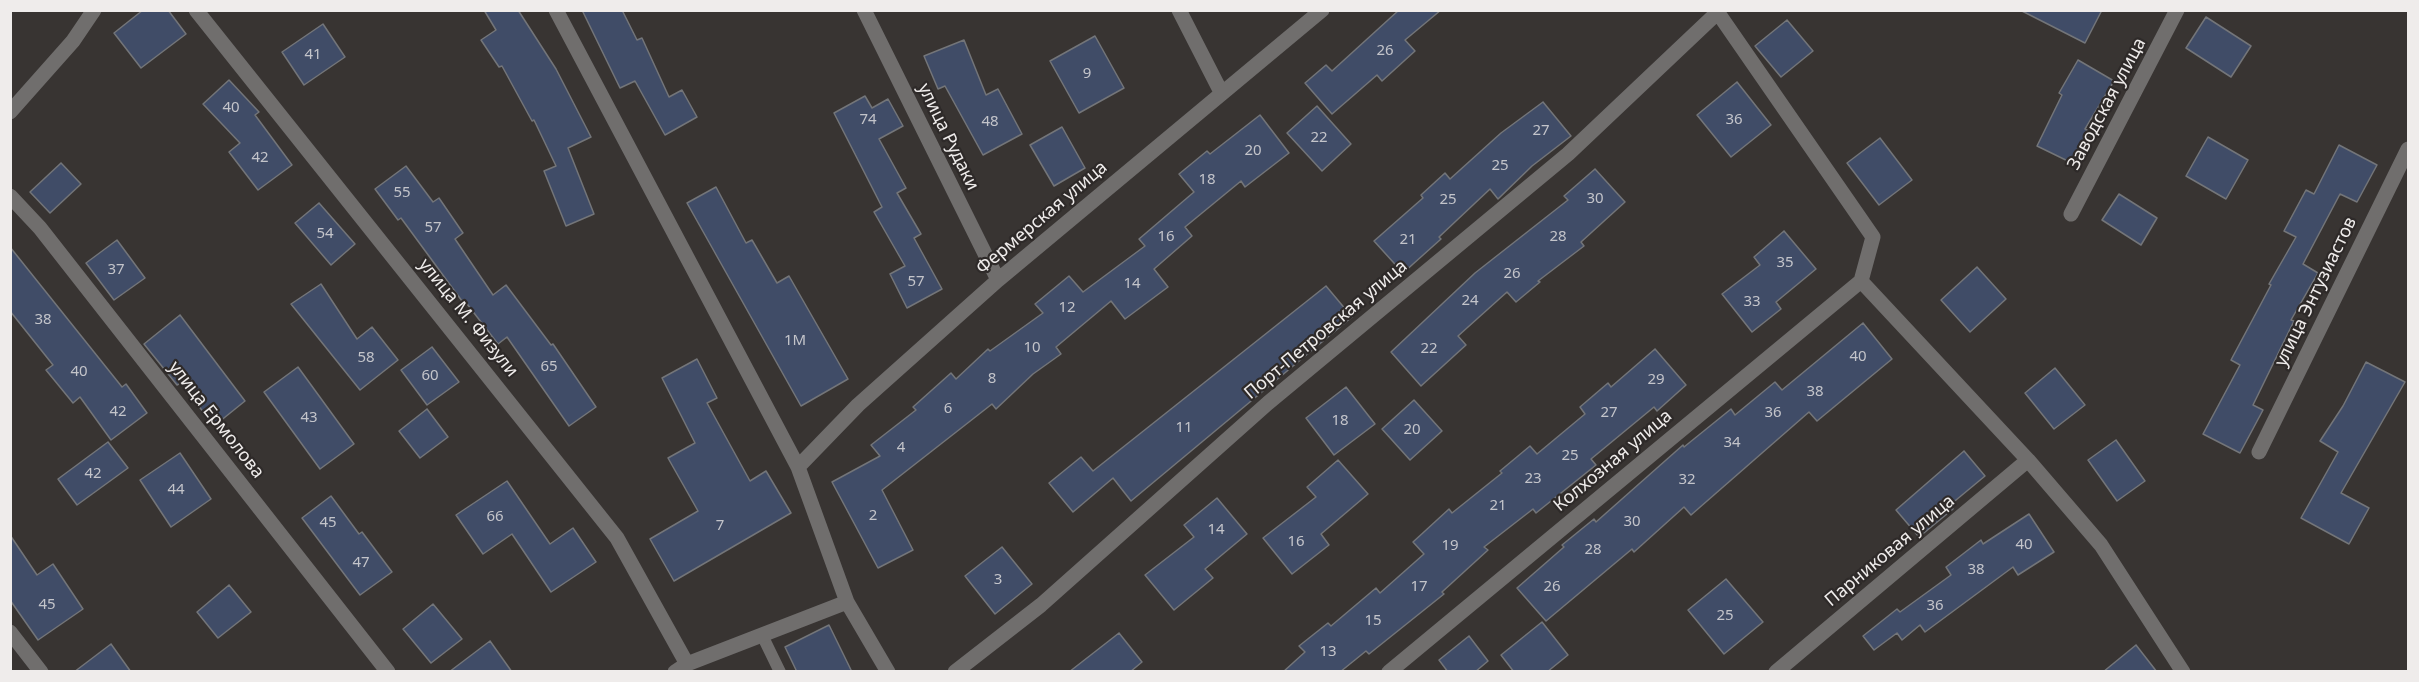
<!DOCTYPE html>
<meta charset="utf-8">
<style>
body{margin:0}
#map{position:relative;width:2419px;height:682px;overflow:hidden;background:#383432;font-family:"Noto Sans",sans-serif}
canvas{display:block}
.frame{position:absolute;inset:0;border:12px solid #efeceb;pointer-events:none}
</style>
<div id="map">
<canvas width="2419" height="682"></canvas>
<div class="frame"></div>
</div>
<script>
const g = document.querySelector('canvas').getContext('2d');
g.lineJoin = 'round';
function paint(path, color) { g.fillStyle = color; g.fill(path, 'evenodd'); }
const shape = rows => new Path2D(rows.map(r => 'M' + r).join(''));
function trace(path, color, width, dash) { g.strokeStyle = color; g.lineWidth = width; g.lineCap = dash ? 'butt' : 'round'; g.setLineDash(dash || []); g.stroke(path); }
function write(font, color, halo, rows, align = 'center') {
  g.font = font + ' "Noto Sans",sans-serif'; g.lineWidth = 4.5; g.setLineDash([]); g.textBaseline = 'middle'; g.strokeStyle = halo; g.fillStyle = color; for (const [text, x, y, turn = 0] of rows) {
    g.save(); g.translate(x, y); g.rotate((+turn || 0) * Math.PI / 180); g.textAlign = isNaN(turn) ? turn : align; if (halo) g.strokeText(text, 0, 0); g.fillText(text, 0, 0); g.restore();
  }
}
const building = shape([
 [143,10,168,10,186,34,141,68,114,33,143,10],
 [484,10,518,10,556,69,591,137,568,148,594,214,566,226,544,171,556,166,534,120,532,121,502,66,499,67,481,40,496,30,484,10],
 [582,10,622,10,637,40,642,38,669,97,682,90,697,117,665,135,635,81,620,88,582,10],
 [1399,10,1441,10,1405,40,1415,51,1382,81,1377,75,1332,114,1305,83,1326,65,1332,71,1399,10],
 [2020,10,2102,10,2085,43,2020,10],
 [2206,17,2251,46,2231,77,2186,48,2206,17],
 [1787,20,1813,51,1781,77,1755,46,1787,20],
 [323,24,345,57,304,85,282,52,323,24],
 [1095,36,1124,88,1079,113,1050,61,1095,36],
 [964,40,986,95,998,89,1022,134,983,155,945,86,938,89,924,56,964,40],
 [2078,60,2114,81,2085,129,2090,132,2074,164,2037,146,2062,95,2059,93,2078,60],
 [229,80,259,112,255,115,292,165,258,190,229,152,240,143,203,104,229,80],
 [1737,82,1771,125,1731,157,1697,115,1737,82],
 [865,96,872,108,888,99,903,126,879,139,906,188,897,193,921,234,914,238,942,289,907,308,890,274,905,266,874,212,882,207,834,113,865,96],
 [1543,102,1571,136,1532,166,1498,199,1490,189,1439,237,1441,239,1403,273,1374,241,1423,198,1421,195,1445,173,1450,179,1501,133,1543,102],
 [1317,106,1351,144,1322,171,1287,133,1317,106],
 [1260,115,1289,153,1245,187,1241,181,1185,227,1192,236,1154,269,1168,287,1125,319,1111,301,1056,347,1061,354,1033,374,996,409,992,404,882,490,913,550,878,568,832,482,880,456,871,445,916,410,913,407,951,373,956,379,988,349,990,351,1043,313,1035,304,1069,276,1083,292,1145,246,1139,239,1194,192,1179,174,1207,151,1210,154,1260,115],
 [1062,127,1085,168,1054,186,1030,145,1062,127],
 [2208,137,2248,160,2226,199,2186,176,2208,137],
 [1880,138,1912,180,1879,205,1847,163,1880,138],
 [2339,145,2377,165,2357,202,2340,194,2303,264,2318,273,2291,320,2294,321,2253,405,2263,410,2240,453,2203,434,2240,365,2231,360,2271,285,2269,284,2296,237,2284,231,2306,190,2314,194,2339,145],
 [61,163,81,184,50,213,30,192,61,163],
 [406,166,433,202,439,198,463,233,455,239,493,295,506,285,551,345,553,344,596,407,569,426,507,337,498,344,464,300,462,301,401,218,398,220,375,189,406,166],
 [1595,169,1625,202,1581,242,1584,246,1538,281,1540,282,1516,302,1507,292,1458,336,1466,345,1421,386,1391,352,1475,273,1568,200,1564,196,1595,169],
 [716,187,746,243,752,240,777,283,789,276,848,379,801,406,687,203,716,187],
 [2119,194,2157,218,2141,245,2102,220,2119,194],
 [319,203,355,244,331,265,295,223,319,203],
 [1784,231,1816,269,1776,302,1781,309,1752,332,1722,294,1760,265,1754,257,1784,231],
 [117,240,145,278,114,300,86,263,117,240],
 [10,247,122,387,126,384,147,413,111,440,80,397,73,403,46,370,53,365,10,311,10,247],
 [1977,267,2006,299,1970,332,1941,300,1977,267],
 [321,284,357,339,372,327,398,360,360,390,291,304,321,284],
 [1326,286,1352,317,1131,501,1113,478,1073,512,1049,483,1081,457,1093,471,1326,286],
 [180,315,245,401,214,426,181,383,177,385,144,344,180,315],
 [1863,323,1892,359,1817,421,1809,412,1691,515,1684,507,1634,552,1632,549,1546,621,1517,588,1564,547,1562,545,1594,519,1596,522,1683,445,1684,447,1731,409,1735,415,1775,382,1782,390,1863,323],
 [432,347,459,382,427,405,401,370,432,347],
 [1655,349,1686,385,1657,411,1654,407,1591,459,1596,465,1536,513,1533,509,1484,547,1488,550,1442,592,1444,594,1369,654,1366,651,1340,672,1283,672,1305,652,1299,646,1328,623,1331,626,1376,588,1380,593,1424,554,1413,542,1449,509,1452,513,1502,473,1500,471,1530,446,1537,454,1585,414,1580,407,1608,383,1611,387,1655,349],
 [697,359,717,398,707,403,750,481,766,471,791,513,674,581,650,539,698,511,668,458,695,443,662,378,697,359],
 [2366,362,2405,382,2341,493,2369,508,2349,544,2301,518,2338,452,2320,441,2343,406,2366,362],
 [298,367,354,444,320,469,264,392,298,367],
 [2055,368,2085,405,2054,429,2025,393,2055,368],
 [1346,387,1375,424,1334,455,1306,418,1346,387],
 [1414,400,1442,431,1410,460,1382,429,1414,400],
 [427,409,448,437,420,458,399,431,427,409],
 [2116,440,2145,481,2117,501,2088,460,2116,440],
 [108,442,128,468,77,505,58,479,108,442],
 [1964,451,1985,476,1950,505,1953,509,1919,537,1896,510,1964,451],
 [180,453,211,499,171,527,140,480,180,453],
 [1338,460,1368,494,1321,534,1329,545,1292,574,1263,538,1316,497,1307,487,1338,460],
 [507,481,550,544,573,528,596,562,551,592,512,534,483,554,456,515,507,481],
 [331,496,359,534,362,532,392,572,360,595,302,518,331,496],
 [1217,498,1247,534,1205,569,1213,578,1174,610,1145,575,1194,537,1184,525,1217,498],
 [2029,514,2054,552,2018,575,2013,567,1925,632,1920,625,1902,640,1897,633,1874,650,1863,636,1897,609,1900,612,1951,575,1946,567,1981,540,1983,544,2029,514],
 [10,535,37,575,53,564,83,609,38,640,10,600,10,535],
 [1002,547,1032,584,995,614,965,576,1002,547],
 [1726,579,1763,622,1724,654,1688,610,1726,579],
 [229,585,251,612,218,638,197,612,229,585],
 [433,604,462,639,431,663,403,629,433,604],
 [1542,622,1568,655,1547,672,1514,672,1501,655,1542,622],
 [829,625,852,672,797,672,785,647,829,625],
 [1119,633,1142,662,1130,672,1069,672,1119,633],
 [1469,636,1488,661,1475,672,1448,672,1439,660,1469,636],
 [490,641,512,672,449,672,490,641],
 [111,644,131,672,74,672,111,644],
 [2136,645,2157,672,2103,672,2136,645]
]);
const lane = shape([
 [762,635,780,672]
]);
const street = shape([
 [196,10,617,538,687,664],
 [556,10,798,467,847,602,888,672],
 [864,10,998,280],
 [1179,10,1221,92],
 [1716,10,1873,237,1861,281,2028,460,2101,545,2183,672],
 [10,112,73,41,94,10],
 [10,196,40,228,388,672],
 [2071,214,2177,10],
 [2259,452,2408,149],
 [798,467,858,405,998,280,1322,10],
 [10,632,41,672],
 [675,672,687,664,847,602],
 [955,672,1041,605,1268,403,1568,154,1717,13],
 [1389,672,1861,281],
 [1776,672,2028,460]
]);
const numberNames = [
 ["26",1385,51],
 ["41",313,55],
 ["9",1087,74],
 ["40",231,108],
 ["74",868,120],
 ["36",1734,120],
 ["48",990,122],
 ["27",1541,131],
 ["22",1319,138],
 ["20",1253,151],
 ["42",260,158],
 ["25",1500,166],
 ["18",1207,180],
 ["55",402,193],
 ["30",1595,199],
 ["25",1448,200],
 ["57",433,228],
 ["54",325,234],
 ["16",1166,237],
 ["28",1558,237],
 ["21",1408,240],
 ["35",1785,263],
 ["37",116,270],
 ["26",1512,274],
 ["57",916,282],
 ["14",1132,284],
 ["24",1470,301],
 ["33",1752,302],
 ["12",1067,308],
 ["38",43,320],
 ["1М",795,341],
 ["10",1032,348],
 ["22",1429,349],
 ["40",1858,357],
 ["58",366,358],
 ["65",549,367],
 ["40",79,372],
 ["60",430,376],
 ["8",992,379],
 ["29",1656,380],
 ["38",1815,392],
 ["6",948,409],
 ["42",118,412],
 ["27",1609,413],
 ["36",1773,413],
 ["43",309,418],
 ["18",1340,421],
 ["11",1184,428],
 ["20",1412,430],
 ["34",1732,443],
 ["4",901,448],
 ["25",1570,456],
 ["42",93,474],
 ["23",1533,479],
 ["32",1687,480],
 ["44",176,490],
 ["21",1498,506],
 ["2",873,516],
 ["66",495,517],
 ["30",1632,522],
 ["45",328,523],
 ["7",720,526],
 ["14",1216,530],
 ["16",1296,542],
 ["40",2024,545],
 ["19",1450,546],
 ["28",1593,550],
 ["47",361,563],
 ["38",1976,570],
 ["3",998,580],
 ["17",1419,587],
 ["26",1552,587],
 ["45",47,605],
 ["36",1935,606],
 ["25",1725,616],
 ["15",1373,621],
 ["13",1328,652]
];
const streetNames = [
 ["Заводская улица",2107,104,-62],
 ["улица Рудаки",948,137,64],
 ["Фермерская улица",1042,218,-40],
 ["улица Энтузиастов",2316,292,-64],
 ["улица М. Физули",468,318,51],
 ["Порт-Петровская улица",1326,330,-40],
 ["улица Ермолова",216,420,52],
 ["Колхозная улица",1613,461,-40],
 ["Парниковая улица",1890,551,-40]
];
paint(building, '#404c67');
trace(building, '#737579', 1.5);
trace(lane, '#706e6d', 12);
trace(street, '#706e6d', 15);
write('15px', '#c3c4ca', null, numberNames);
write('18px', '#efeceb', '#2e2a29', streetNames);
</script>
